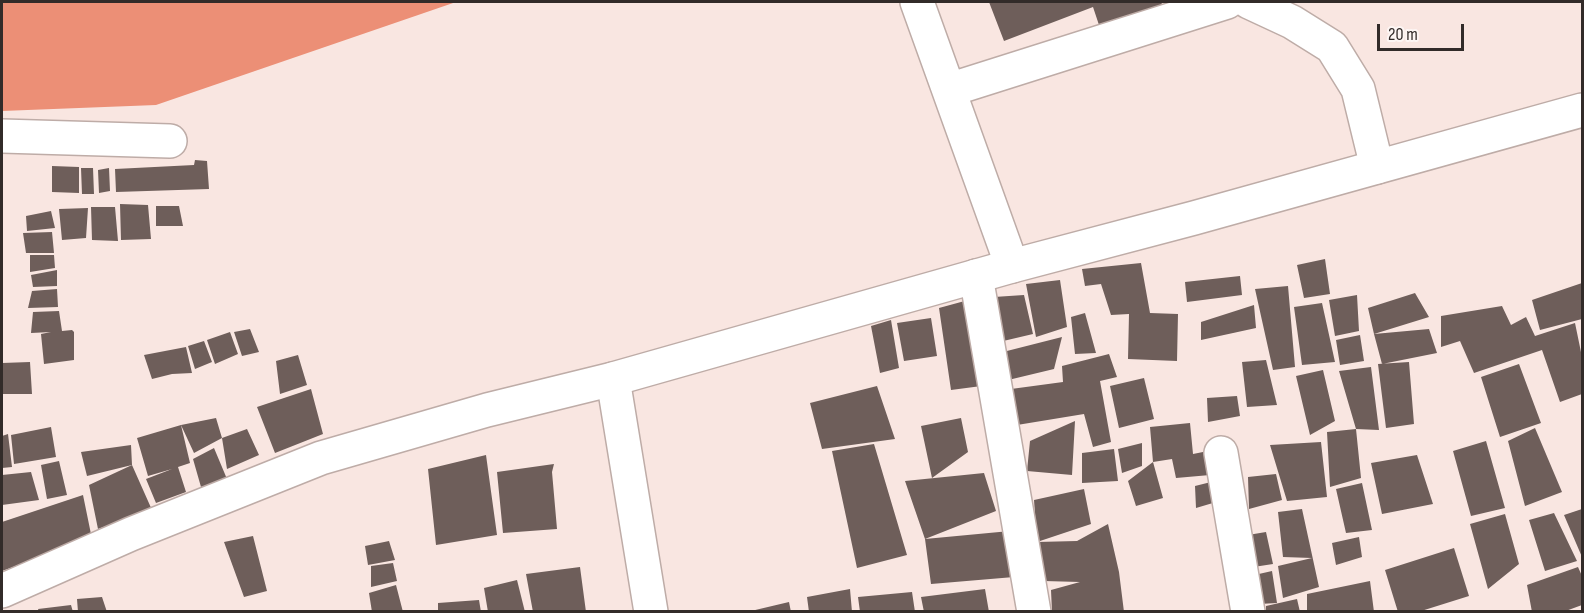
<!DOCTYPE html>
<style>
body{margin:0}
#map{position:relative;width:1584px;height:613px;overflow:hidden;background:#f9e6e1;font-family:"Sofia Sans Condensed",sans-serif}
canvas{display:block}
.frame{position:absolute;inset:0;border:3px solid #322b29;pointer-events:none}
.scale{position:absolute;left:1377px;top:24px;width:87px;height:27px;box-sizing:border-box;border:3px solid #322b29;border-top:0;padding-left:8px;font-size:18px;line-height:21px;white-space:nowrap;color:#322b29;-webkit-text-stroke:4px #fdf6f4;paint-order:stroke}
</style>
<div id="map">
<canvas width="1584" height="613"></canvas>
<div class="frame"></div>
<div class="scale">20 m</div>
</div>
<script>
const g = document.querySelector('canvas').getContext('2d');
g.lineJoin = 'round';
function paint(path, color) { g.fillStyle = color; g.fill(path, 'evenodd'); }
const shape = rows => new Path2D(rows.map(r => 'M' + r).join(''));
function trace(path, color, width, dash) { g.strokeStyle = color; g.lineWidth = width; g.lineCap = dash ? 'butt' : 'round'; g.setLineDash(dash || []); g.stroke(path); }
const water = shape([
 [2,2,456,2,156,105,2,111]
]);
const building = shape([
 [989,2,1161,2,1163,6,1100,28,1093,7,1004,41],
 [195,160,207,161,209,189,116,192,115,169,194,165],
 [52,166,79,167,79,193,52,192],
 [81,168,93,168,94,194,82,194],
 [109,168,110,191,99,193,98,170],
 [120,204,148,205,151,239,121,240],
 [156,206,179,206,183,226,156,226],
 [91,207,115,207,118,241,92,240],
 [88,208,86,238,62,240,59,209],
 [51,211,55,228,27,231,26,216],
 [52,232,54,253,26,253,23,233],
 [30,255,54,255,55,268,30,272],
 [1325,259,1330,294,1304,298,1297,265],
 [1141,263,1150,313,1178,314,1177,361,1128,359,1129,314,1111,315,1101,284,1085,286,1082,269],
 [57,270,57,286,33,287,31,275],
 [1240,276,1242,295,1187,302,1185,282],
 [1060,280,1067,327,1036,337,1026,284],
 [1582,283,1582,319,1540,330,1532,300],
 [1288,286,1295,367,1273,370,1255,289],
 [57,289,58,307,28,308,32,291],
 [1415,293,1429,317,1374,334,1368,308],
 [1024,295,1033,334,999,342,994,297],
 [1357,295,1359,331,1335,336,1329,300],
 [972,299,989,385,951,390,939,308],
 [1322,303,1335,362,1302,365,1294,307],
 [1254,305,1256,328,1201,340,1201,322],
 [1502,306,1511,325,1526,317,1535,336,1575,323,1582,357,1582,394,1560,402,1542,350,1474,373,1460,341,1441,347,1441,316],
 [59,311,62,331,72,330,74,332,74,360,44,364,41,334,51,332,31,333,33,312],
 [1085,313,1096,353,1075,354,1071,317],
 [931,318,937,356,904,361,897,323],
 [891,320,899,368,880,373,871,326],
 [250,329,259,352,242,356,234,332],
 [1429,329,1437,353,1382,364,1374,334],
 [230,332,238,354,215,364,207,340],
 [1360,335,1364,361,1340,365,1336,340],
 [1062,337,1054,369,1004,381,999,353],
 [204,341,212,362,195,369,188,346],
 [186,347,192,373,172,374,152,379,144,355],
 [1109,354,1117,377,1100,381,1111,442,1093,447,1084,414,1017,425,1011,389,1063,382,1062,366],
 [298,355,307,385,280,394,276,361],
 [1266,360,1277,405,1247,407,1242,362],
 [30,362,32,394,2,394,2,363],
 [1409,362,1414,424,1386,428,1378,364],
 [1519,364,1541,423,1500,437,1481,377],
 [1371,367,1379,430,1356,429,1339,371],
 [1323,370,1335,421,1310,435,1296,376],
 [1144,378,1154,419,1119,428,1110,386],
 [877,386,895,439,822,449,810,403],
 [311,389,323,434,275,453,257,407],
 [1237,396,1240,416,1208,422,1207,398],
 [216,418,222,438,194,453,181,425],
 [961,418,968,452,932,478,921,426],
 [1075,421,1072,475,1027,471,1030,441],
 [1190,423,1193,454,1208,451,1210,475,1176,478,1172,459,1153,462,1150,427],
 [181,425,190,463,178,467,186,492,156,503,146,479,172,469,148,476,137,438],
 [51,427,56,457,14,464,11,435],
 [1535,428,1562,492,1525,506,1508,441],
 [247,429,259,455,227,469,222,438],
 [1356,429,1361,478,1330,487,1327,432],
 [8,434,12,467,2,468,2,436],
 [1486,441,1505,508,1471,516,1453,451],
 [1321,442,1327,497,1287,501,1270,445],
 [1142,443,1142,466,1122,473,1118,449],
 [874,444,907,555,857,568,832,451],
 [131,445,132,465,152,510,98,529,89,485,132,465,87,476,81,452],
 [214,448,227,479,201,487,193,459],
 [1114,449,1118,481,1082,483,1082,453],
 [486,455,497,535,436,545,428,469],
 [1417,455,1433,504,1382,514,1371,463],
 [59,461,67,495,47,499,41,465],
 [1153,462,1163,498,1136,506,1128,481],
 [554,464,552,472,557,529,503,533,497,472],
 [31,472,39,500,2,505,2,475],
 [984,473,996,511,925,539,1010,531,1014,577,931,584,925,539,905,481],
 [1276,474,1282,500,1249,509,1248,477],
 [1219,480,1223,500,1196,508,1195,486],
 [1362,483,1372,530,1346,533,1336,489],
 [1084,489,1091,524,1037,542,1077,541,1108,524,1119,572,1124,612,1052,612,1051,590,1080,582,1044,581,1037,542,1034,500],
 [83,495,92,539,2,571,2,522],
 [1302,509,1319,587,1283,598,1278,566,1312,558,1283,557,1278,512],
 [1582,509,1582,557,1564,515],
 [1554,513,1577,561,1545,571,1529,520],
 [1505,514,1519,564,1488,589,1470,524],
 [1266,532,1273,564,1247,568,1242,536],
 [253,536,267,591,244,597,224,542],
 [1359,537,1362,557,1336,565,1332,543],
 [389,541,395,560,368,565,365,546],
 [1454,548,1469,596,1418,612,1398,612,1385,570],
 [393,563,397,581,371,587,371,566],
 [580,567,586,612,533,612,526,574],
 [1578,567,1582,576,1582,605,1563,612,1532,612,1527,585],
 [1272,571,1277,603,1259,604,1250,576],
 [517,580,525,612,488,612,484,588],
 [1370,581,1374,612,1307,612,1307,594],
 [396,585,403,612,372,612,369,593],
 [850,589,852,612,809,612,807,597],
 [985,589,989,612,924,612,921,597],
 [912,592,915,612,860,612,858,597],
 [102,597,107,612,78,612,77,599],
 [1297,599,1300,612,1266,612,1266,606],
 [479,600,481,612,438,612,438,603],
 [789,602,791,612,751,612,751,611],
 [71,605,73,612,39,612,38,609]
]);
const minor = shape([
 [917,2,1012,266],
 [1249,2,1292,22,1332,47,1358,89,1377,167],
 [949,90,1227,2],
 [2,136,170,141],
 [976,276,1034,612],
 [613,379,651,612],
 [1221,453,1248,612]
]);
const highway = shape([
 [2,591,131,534,321,458,487,410,613,379,1012,266,1194,218,1582,110]
]);
paint(water, '#ec8f76');
paint(building, '#6e5e5a');
trace(minor, '#beaca7', 36);
trace(highway, '#beaca7', 36);
trace(minor, '#fff', 33);
trace(highway, '#fff', 33);
</script>
